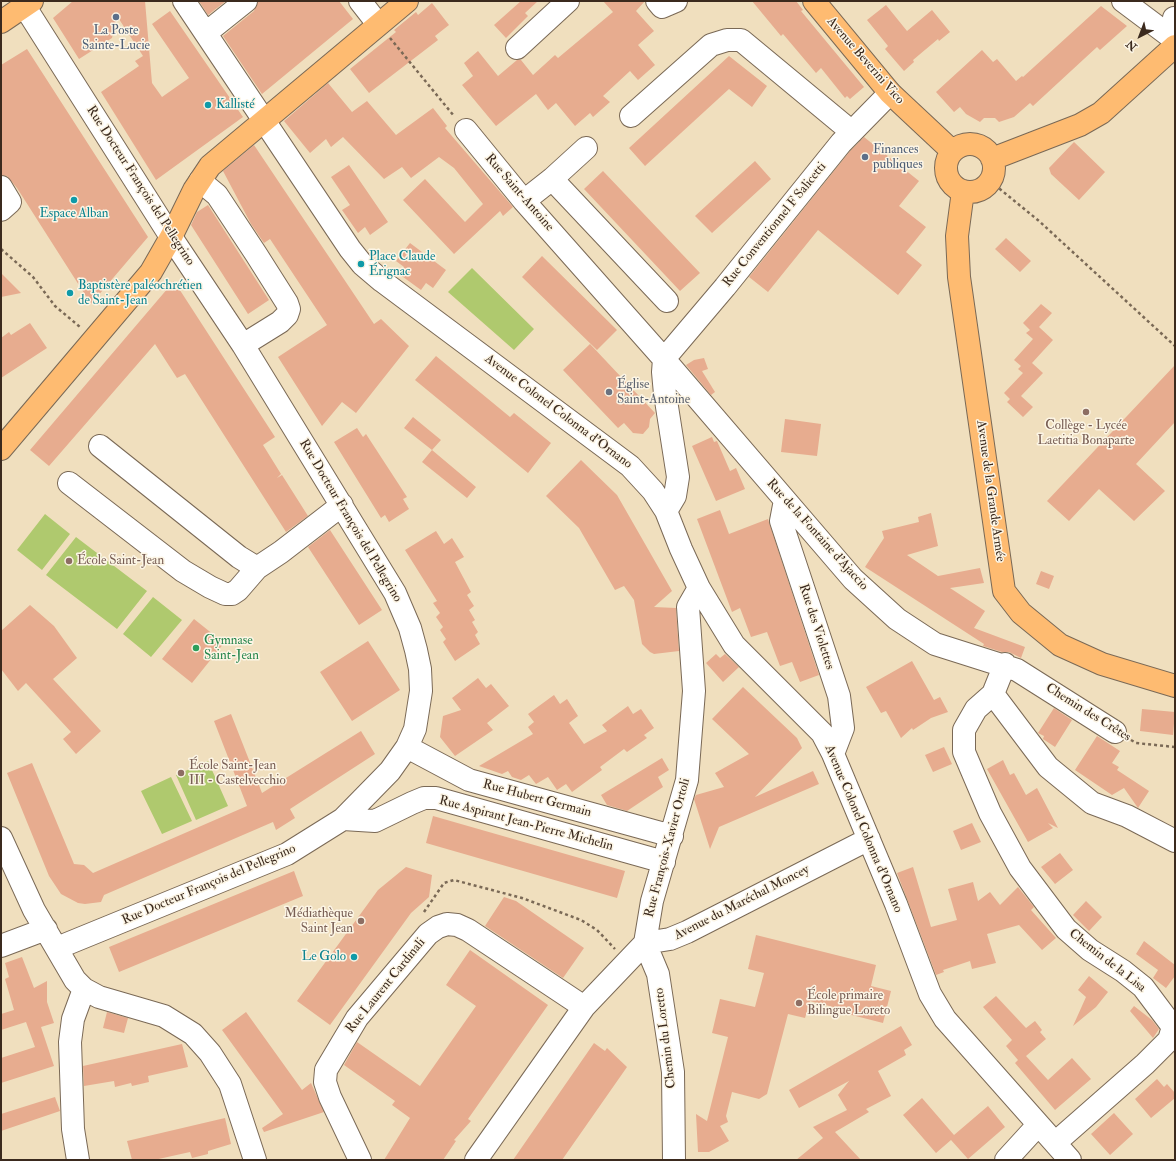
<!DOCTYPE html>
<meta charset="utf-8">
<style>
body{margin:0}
#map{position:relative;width:1176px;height:1161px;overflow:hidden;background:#f0dfbe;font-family:"IM FELL Double Pica",serif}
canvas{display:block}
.frame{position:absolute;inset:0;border:2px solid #3b2a1e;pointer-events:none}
.north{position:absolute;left:1120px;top:16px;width:40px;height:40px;-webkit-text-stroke:3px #fcf5e5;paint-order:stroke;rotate:222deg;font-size:11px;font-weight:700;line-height:16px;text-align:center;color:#3b2a1e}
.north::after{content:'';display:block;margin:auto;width:14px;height:18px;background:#3b2a1e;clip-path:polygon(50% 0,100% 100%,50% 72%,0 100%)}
</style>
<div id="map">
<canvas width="1176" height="1161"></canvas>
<div class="frame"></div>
<div class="north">N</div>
</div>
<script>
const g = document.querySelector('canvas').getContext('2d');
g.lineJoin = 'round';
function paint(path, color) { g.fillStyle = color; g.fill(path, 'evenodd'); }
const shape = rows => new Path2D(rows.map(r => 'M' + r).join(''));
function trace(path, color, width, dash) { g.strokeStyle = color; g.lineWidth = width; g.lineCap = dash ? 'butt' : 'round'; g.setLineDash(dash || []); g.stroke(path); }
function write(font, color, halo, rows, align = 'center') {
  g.font = font + ' "IM FELL Double Pica",serif'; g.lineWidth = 3; g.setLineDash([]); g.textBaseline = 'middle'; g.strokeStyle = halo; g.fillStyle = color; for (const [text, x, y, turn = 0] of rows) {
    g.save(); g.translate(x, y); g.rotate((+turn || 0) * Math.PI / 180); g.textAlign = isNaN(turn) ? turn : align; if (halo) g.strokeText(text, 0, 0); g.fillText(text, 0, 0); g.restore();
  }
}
const green = shape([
 [472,268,534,329,514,350,448,292],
 [45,514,70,534,42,570,17,550],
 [76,537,147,591,117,629,46,575],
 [153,597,182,620,151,657,123,634],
 [208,761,228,806,196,820,176,775],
 [171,777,192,821,162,834,141,791]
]);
const building = shape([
 [73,1,145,1,152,83,162,97,189,78,152,24,170,11,243,117,156,180,101,92,139,66,135,61,143,56,117,16,112,38,79,59,53,18],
 [199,1,226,1,208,15],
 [258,1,339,1,353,19,262,94,223,36,254,11],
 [521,1,538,1,525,13,528,16,506,38,494,25],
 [603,1,645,1,636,11,654,31,638,45,655,65,638,80,630,71,603,96,610,102,593,117,590,113,575,126,556,103,548,110,536,94,496,126,462,85,473,76,464,63,478,51,498,76,517,60,521,60,533,75,555,55,558,58,613,12],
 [752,1,796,1,803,10,801,11,864,87,850,99,847,96,845,98,821,68,816,73,783,34,781,36],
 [432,3,449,25,435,36,438,40,369,93,350,69,396,32,394,30,416,12,418,15],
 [886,5,907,31,932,10,950,32,939,41,938,39,913,60,914,62,904,71,885,49,888,46,867,20],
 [1101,6,1127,26,1100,50,1097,47,1033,106,1030,103,1014,117,999,122,995,118,984,118,980,122,966,114,960,107,954,112,936,92,982,50,993,62,997,59,1016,81,1022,76,1023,77],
 [27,49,148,237,91,304,17,188,7,176,1,175,1,65],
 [729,56,767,86,752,107,729,89,645,166,629,148],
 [328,83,352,112,367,101,396,135,433,108,447,126,445,128,513,207,503,216,500,211,454,254,403,200,425,179,465,222,483,204,454,168,439,157,411,178,402,167,384,179,343,137,331,147,326,139,310,153,284,121],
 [864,137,919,181,899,206,926,227,906,252,922,265,898,295,818,230,768,292,749,277,850,151],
 [1074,142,1105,172,1079,200,1051,174,1049,168],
 [254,145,374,324,381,319,409,346,356,413,342,402,322,426,278,357,327,325,270,239,264,243,251,224,223,171],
 [755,161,771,179,712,233,695,216],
 [349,165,388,222,370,235,365,227,358,233,342,210,350,205,331,177],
 [603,171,700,273,680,291,584,189],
 [208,205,269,300,248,314,191,225,197,212],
 [1006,238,1031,261,1020,272,995,249],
 [410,243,446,270,433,288,426,283,421,290,399,274,404,267,396,261],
 [542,256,617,330,597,350,522,277],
 [1,273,21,293,1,297],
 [174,281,275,437,263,445,281,474,277,478,282,475,308,516,286,532,185,374,177,378,155,344,49,466,30,450],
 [1041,304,1052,313,1039,327,1053,340,1032,363,1043,373,1021,396,1033,407,1023,417,1007,402,1010,399,1004,393,1023,373,1018,369,1021,366,1014,360,1033,339,1026,333,1030,330,1023,323],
 [30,323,47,348,1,378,1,338,9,332,11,335],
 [590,344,655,413,650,419,649,427,643,434,633,433,624,423,618,428,563,370],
 [436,356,510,417,514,413,551,443,528,473,415,380],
 [704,358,708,369,702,371,715,392,711,395,686,365,694,360],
 [1175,365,1175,422,1136,464,1165,491,1134,521,1099,489,1069,521,1047,501],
 [413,417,441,440,432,450,404,428],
 [785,419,821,424,817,456,781,452],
 [357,428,363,437,366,434,407,497,403,499,409,509,389,522,385,515,381,518,334,442],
 [712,437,714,442,717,441,730,471,736,468,745,489,716,501,692,446],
 [432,450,476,487,467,498,422,462],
 [581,460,617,495,672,591,654,607,676,608,679,651,654,654,650,652,642,644,634,600,624,586,615,590,579,528,546,496],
 [720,510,729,534,768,519,819,675,800,682,792,662,780,666,767,632,751,637,740,608,732,612,697,519],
 [931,513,938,546,907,555,938,576,980,568,984,583,950,588,985,611,974,628,1025,647,1021,658,1009,652,1002,652,983,646,984,644,865,567,884,538,882,531,919,522,918,517],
 [330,530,382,610,359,625,308,547],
 [436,531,444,544,452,538,464,557,455,562,471,592,467,595,474,606,469,610,475,620,472,622,478,632,475,635,480,644,455,661,443,642,446,639,440,630,443,627,436,617,440,613,433,603,437,601,405,550],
 [1041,571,1054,576,1049,589,1036,584],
 [30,605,54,626,77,658,53,679,101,731,76,754,63,739,71,732,26,683,18,691,1,669,1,631],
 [194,619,224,643,192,683,162,659],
 [368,641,400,690,352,721,320,672],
 [716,654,720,658,725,654,739,667,723,682,706,663],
 [912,661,934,700,940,697,948,712,931,718,913,730,912,728,901,738,886,711,881,713,866,687],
 [478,678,486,688,491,684,509,706,487,723,493,730,455,756,440,737,443,716,461,710,452,698],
 [743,687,797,738,802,748,755,797,813,771,819,784,719,827,710,849,694,799,696,795,724,787,715,773,749,754,712,719],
 [554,695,560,704,567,699,578,716,569,723,584,744,607,731,602,725,628,706,633,714,641,709,654,728,644,735,647,738,627,752,624,749,600,767,602,770,572,792,566,784,557,790,548,777,536,784,529,775,521,780,512,777,508,771,502,774,479,766,533,734,528,727,534,722,528,714],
 [1054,708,1072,720,1055,747,1043,739,1044,736,1038,733],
 [1142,709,1175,712,1173,735,1140,731],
 [231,714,262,793,361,731,375,754,290,809,295,818,276,830,273,822,104,895,101,902,85,904,78,903,61,894,49,876,7,773,32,763,74,864,84,865,93,873,247,806,214,721],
 [1097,736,1120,751,1112,763,1119,767,1117,770,1149,791,1138,808,1124,788,1112,795,1075,770],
 [944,747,952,764,933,772,925,755],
 [662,758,669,770,658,777,663,787,627,811,607,805,601,795],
 [1003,760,1010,775,1014,773,1026,795,1037,788,1058,828,1048,823,1053,828,1028,842,987,769],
 [433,816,625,871,617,898,426,843],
 [972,823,981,842,961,850,953,831],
 [1060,853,1073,870,1055,884,1041,867],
 [406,867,432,875,429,897,411,913,330,1025,297,1001,378,890],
 [913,867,931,927,957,920,948,889,973,882,978,901,990,892,1000,905,1018,887,1034,907,1031,910,1056,938,1042,950,1019,925,987,934,996,963,972,969,970,961,943,970,944,972,936,975,897,873],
 [294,871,303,896,119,972,109,947],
 [504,897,516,901,584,948,563,978,485,926],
 [1086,901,1102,917,1089,931,1073,915],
 [756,935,876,965,871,986,891,991,883,1023,844,1013,845,1010,810,1001,805,1018,788,1014,767,1094,759,1099,732,1092,726,1116,728,1122,720,1126,729,1141,709,1152,698,1152,696,1114,707,1121,728,1037,712,1033,720,999,755,1007,764,973,748,969],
 [1144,941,1175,965,1175,976,1166,988,1153,978,1158,970,1136,954],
 [470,950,548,1005,468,1119,471,1121,454,1140,456,1141,443,1160,384,1160,410,1118,392,1105,395,1101,344,1065,357,1042,420,1086,476,1006,446,985],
 [22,957,34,988,47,981,47,1002,54,1023,41,1027,54,1066,1,1083,1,1058,35,1047,26,1022,1,1030,1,1014,14,1010,5,979,9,977,5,963],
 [1089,976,1108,992,1096,1007,1073,1026,1086,997,1078,990],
 [996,996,1026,1028,1035,1021,1042,1030,1040,1032,1046,1039,1026,1056,1048,1080,1072,1058,1091,1079,1055,1110,1015,1063,1018,1060,1006,1046,1012,1040,983,1007],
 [1134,1006,1152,1020,1159,1029,1153,1038,1130,1011],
 [107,1012,128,1018,124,1033,103,1028],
 [246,1012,302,1090,311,1083,324,1112,264,1132,262,1128,283,1114,222,1030],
 [901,1026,912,1045,904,1050,906,1055,878,1071,891,1096,866,1109,869,1112,835,1132,861,1160,796,1160,823,1138,813,1127,847,1110,838,1095,849,1081,799,1108,789,1090],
 [594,1043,605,1051,607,1048,627,1067,562,1160,513,1160],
 [182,1044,188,1067,148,1076,149,1082,132,1086,131,1083,115,1087,114,1081,84,1086,83,1066],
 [1157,1079,1164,1087,1167,1084,1175,1093,1175,1098,1151,1118,1135,1099],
 [55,1097,60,1111,1,1131,1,1114],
 [922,1098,954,1135,988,1106,1005,1127,968,1159,951,1140,936,1153,903,1115],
 [1114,1113,1133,1134,1110,1155,1091,1134],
 [225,1118,231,1144,208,1151,208,1154,192,1158,190,1152,154,1160,132,1160,127,1141]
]);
const path = shape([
 [390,38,454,116],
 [990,181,1039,221,1175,346],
 [1,249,33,277,55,306,80,327],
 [1131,740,1136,743,1175,747],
 [424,912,444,883,454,880,522,898,581,920,597,930,615,949]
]);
const minor = shape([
 [184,1,350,249,362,264,382,281,630,466,653,491,666,511,681,549,699,588,734,645,822,733,833,754,896,904,930,994,945,1019,1070,1160],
 [360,1,378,24],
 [657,1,662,7,676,1],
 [1123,1,1175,40],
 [25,7,171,237,243,345,395,593,410,628,416,650,420,669,421,691,415,729,407,747,390,771,343,819,287,854,57,948],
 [1174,18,1175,20],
 [206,33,246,1],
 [517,48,568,1],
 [631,116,711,45,727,40,741,40,852,132],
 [466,130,524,201,664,359,853,579,897,619,935,644,1017,670,1115,732],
 [552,179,667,301],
 [200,181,217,195,256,254,287,303,289,309,287,315,280,322,243,345],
 [1,187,10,202,1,210],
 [524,201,552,179,586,148],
 [664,359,725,287,841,143,890,93],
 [664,359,663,372,665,394,678,477,675,496,666,511],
 [100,446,239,557,257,568,281,552,342,505],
 [69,483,183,571,210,587,225,594,232,594,238,590,257,568],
 [785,500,781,521,839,696,843,728,833,754],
 [1005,664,993,694,976,709,964,730,964,752,990,813,1020,868,1066,929,1090,950,1123,971,1143,987,1173,1027,1169,1040,1145,1064,1055,1143],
 [993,694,1048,767,1092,803,1127,816,1175,841],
 [407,747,469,780,672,836],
 [343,819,375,821,412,803,424,798,436,798,664,862],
 [1,838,34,910,75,980,84,989,99,997,164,1016,193,1034,210,1053,230,1084,255,1160],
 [645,943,652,901,687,780,694,691,688,607,699,588],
 [645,943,658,974,673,1072,674,1160],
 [1,946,46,929],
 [78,1160,73,1129,70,1042,73,1019,84,989],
 [360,1160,330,1097,325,1082,326,1070,357,1018,428,934,438,927,447,924,457,925,468,930,584,1007],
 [476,1160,584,1007,645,943,670,939,687,932,869,839],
 [1006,1160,1038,1125]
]);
const major = shape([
 [814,1,890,93,952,151],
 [1,22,32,1],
 '946 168a24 24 0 1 1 48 0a24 24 0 1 1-48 0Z',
 [992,159,1080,125,1101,113,1175,46],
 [963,191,957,236,959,277,1004,591,1021,613,1060,645,1102,664,1175,686],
 [1,449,151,272,171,237,194,190,210,166,407,1]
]);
const markers = [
 [116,17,4,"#5c6f8a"],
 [208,105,4,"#0f9aa8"],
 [865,157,4,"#5c6f8a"],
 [74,200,4,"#0f9aa8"],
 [361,264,4,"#0f9aa8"],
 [70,293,4,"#0f9aa8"],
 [609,392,4,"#6b7280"],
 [1086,412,4,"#8d6e63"],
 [69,561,4,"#8d6e63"],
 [196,648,4,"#2e9e5b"],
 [181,773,4,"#8d6e63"],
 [361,921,4,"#8d6e63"],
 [354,957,4,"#0f9aa8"],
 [799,1003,4,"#8d6e63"]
];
const serviceNames = [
 ["La Poste",116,31],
 ["Sainte-Lucie",116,46],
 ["Finances",873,150,"left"],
 ["publiques",873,165,"left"]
];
const streetNames = [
 ["Avenue Beverini Vico",865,61,49],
 ["Rue Docteur François del Pellegrino",140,186,57],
 ["Rue Saint-Antoine",519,193,49],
 ["Rue Conventionnel F Salicetti",775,225,-51],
 ["Avenue Colonel Colonna d'Ornano",558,412,37],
 ["Avenue de la Grande Armée",990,491,82],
 ["Rue Docteur François del Pellegrino",350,521,59],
 ["Rue de la Fontaine d'Ajaccio",817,535,48],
 ["Rue des Violettes",816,627,72],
 ["Chemin des Crêtes",1088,713,32],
 ["Rue Hubert Germain",537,799,15],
 ["Rue Aspirant Jean-Pierre Michelin",526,824,15],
 ["Avenue Colonel Colonna d'Ornano",863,829,67],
 ["Rue François-Xavier Ortoli",668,848,-75],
 ["Rue Docteur François del Pellegrino",209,885,-23],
 ["Avenue du Maréchal Moncey",742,903,-27],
 ["Chemin de la Lisa",1107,961,38],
 ["Rue Laurent Cardinali",386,986,-51],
 ["Chemin du Loretto",666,1038,-97]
];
const cultureNames = [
 ["Kallisté",216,105],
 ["Espace Alban",74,214,"center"],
 ["Place Claude",369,257],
 ["Érignac",369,272],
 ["Baptistère paléochrétien",78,286],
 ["de Saint-Jean",78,301],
 ["Le Golo",346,957,"right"]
];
const worshipNames = [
 ["Église",617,385],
 ["Saint-Antoine",617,400]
];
const educationNames = [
 ["Collège - Lycée",1086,426,"center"],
 ["Laetitia Bonaparte",1086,441,"center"],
 ["École Saint-Jean",77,561],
 ["École Saint-Jean",189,766],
 ["III - Castelvecchio",189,781],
 ["Médiathèque",353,914,"right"],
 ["Saint Jean",353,929,"right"],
 ["École primaire",807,996],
 ["Bilingue Loreto",807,1011]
];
const leisureNames = [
 ["Gymnase",204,641],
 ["Saint-Jean",204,656]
];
paint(green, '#afc96e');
paint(building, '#e7ac8f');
trace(minor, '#7a6956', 24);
trace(major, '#7a6956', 24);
trace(path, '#7a6956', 2.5, [3, 3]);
trace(minor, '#fff', 22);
trace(major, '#febb71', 22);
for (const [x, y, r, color] of markers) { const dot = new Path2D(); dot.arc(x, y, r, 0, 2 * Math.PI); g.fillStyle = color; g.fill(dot); trace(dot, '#fcf5e5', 1.5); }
write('13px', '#4e5e75', '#fcf5e5', serviceNames);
write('13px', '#3b2a1e', '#fcf5e5', streetNames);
write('13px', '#0d838f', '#fcf5e5', cultureNames, 'left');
write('13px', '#5b616d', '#fcf5e5', worshipNames, 'left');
write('13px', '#785e54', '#fcf5e5', educationNames, 'left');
write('13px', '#27864d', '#fcf5e5', leisureNames, 'left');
</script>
